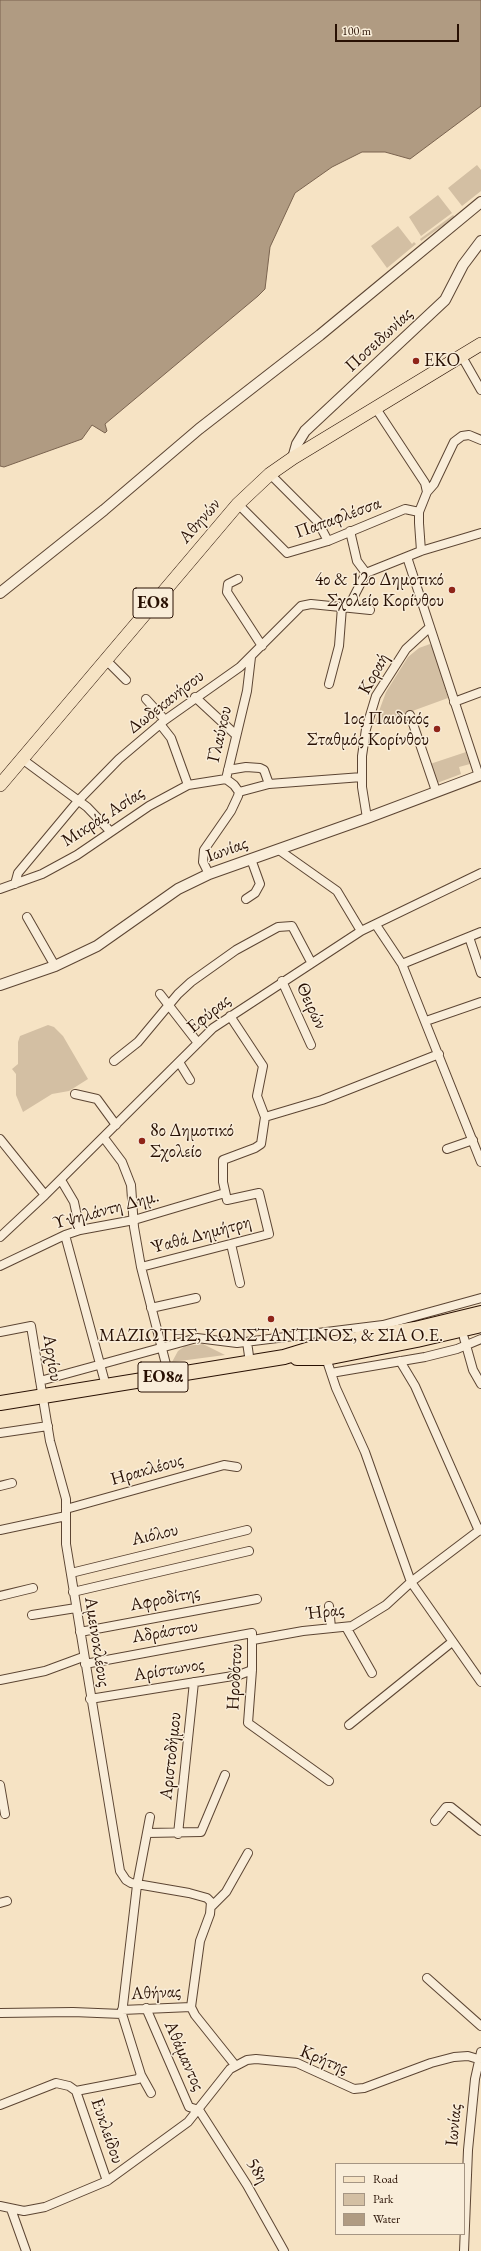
<!DOCTYPE html>
<meta charset="utf-8">
<style>
body{margin:0}
#map{position:relative;width:481px;height:2251px;overflow:hidden;background:#f6e3c4;font-family:"EB Garamond",serif}
canvas{display:block}
.legend{position:absolute;left:335px;top:2163px;width:130px;height:72px;box-sizing:border-box;background:#f9edd9;border:1px solid #a59583;margin:0;padding:5px 7px;list-style:none;font-size:12px;color:#281003}
.legend li{display:flex;align-items:center;gap:8px;height:20px}
.legend b{width:20px;border:1px solid #a59583}
.scale{position:absolute;left:335px;top:24px;width:124px;height:18px;box-sizing:border-box;border:2px solid #281003;border-top:0;padding-left:5px;font-size:12px;line-height:14px;white-space:nowrap;color:#281003;-webkit-text-stroke:3px #f9edd9;paint-order:stroke}
</style>
<div id="map">
<canvas width="481" height="2251"></canvas>
<ul class="legend">
<li><b style="height:5px;background:#f6e3c4"></b>Road</li>
<li><b style="height:11px;background:#d3bfa3"></b>Park</li>
<li><b style="height:11px;background:#b09b82"></b>Water</li>
</ul>
<div class="scale">100 m</div>
</div>
<script>
const g = document.querySelector('canvas').getContext('2d');
g.lineJoin = 'round';
function paint(path, color) { g.fillStyle = color; g.fill(path, 'evenodd'); }
const shape = rows => new Path2D(rows.map(r => 'M' + r).join(''));
function trace(path, color, width, dash) { g.strokeStyle = color; g.lineWidth = width; g.lineCap = dash ? 'butt' : 'round'; g.setLineDash(dash || []); g.stroke(path); }
function write(font, color, halo, rows, align = 'center') {
  g.font = font + ' "EB Garamond",serif'; g.lineWidth = 3; g.setLineDash([]); g.textBaseline = 'middle'; g.strokeStyle = halo; g.fillStyle = color; for (const [text, x, y, turn = 0] of rows) {
    g.save(); g.translate(x, y); g.rotate((+turn || 0) * Math.PI / 180); g.textAlign = isNaN(turn) ? turn : align; if (halo) g.strokeText(text, 0, 0); g.fillText(text, 0, 0); g.restore();
  }
}
const green = shape([
 [477,165,481,170,481,191,462,206,448,188],
 [438,195,452,213,421,236,409,217],
 [453,215,455,217,421,241,420,239],
 [398,226,412,244,414,242,416,244,387,268,371,246],
 [430,644,434,649,448,698,374,725,386,692,408,657,419,648],
 [466,752,470,764,459,767,461,774,437,783,430,764],
 [48,1025,54,1027,63,1036,88,1079,69,1091,52,1094,23,1112,16,1095,16,1074,12,1069,18,1064,18,1042,20,1036],
 [203,1344,225,1355,172,1362,178,1351,185,1346]
]);
const water = shape([
 [0,0,481,0,481,106,410,159,385,152,362,152,332,167,295,193,270,247,265,289,258,296,105,424,107,431,105,433,92,425,82,439,4,467,0,466,0,0]
]);
const minor = shape([
 [461,355,481,390],
 [375,407,425,483,427,492,419,512,419,523,421,551],
 [270,474,318,522,328,541],
 [427,492,434,484,454,442,462,436,469,435,481,440],
 [238,504,287,553,328,541,405,509,419,512],
 [350,531,357,561,366,573],
 [407,557,479,776],
 [238,579,228,584,227,592,262,646],
 [105,659,126,680],
 [329,684,339,646,342,607,351,602,366,573,421,551,481,533],
 [195,697,236,735],
 [146,699,165,720],
 [454,702,481,692],
 [410,715,436,791],
 [160,724,171,738,188,785],
 [22,759,87,807,110,831],
 [228,770,246,767,260,768,264,770,269,784],
 [226,779,247,691,251,657],
 [239,792,269,784,362,777],
 [367,818,362,787,362,756,366,729,376,696,406,649,430,627],
 [279,850,337,891,361,931],
 [209,874,203,862,204,850,231,811,238,796,239,792,234,785,226,779],
 [15,884,18,873,78,801,119,759,165,720,240,667,301,606,311,604,370,610],
 [0,889,42,874,77,855,149,806,188,785,226,779],
 [246,899,255,893,260,884,251,859],
 [27,917,55,966],
 [376,925,402,964,481,1162],
 [469,937,481,973],
 [402,964,481,932],
 [282,981,311,1045],
 [160,994,198,1043],
 [426,1021,481,1002],
 [114,1061,138,1042,178,994,191,982,236,950,278,927,292,926,311,962],
 [179,1062,190,1080],
 [75,1094,97,1099,116,1125],
 [265,1117,322,1100,439,1054],
 [104,1138,122,1162,131,1185,134,1227,141,1267,169,1376],
 [0,1139,45,1195],
 [447,1149,473,1140],
 [61,1180,74,1202,80,1230],
 [65,1235,106,1386],
 [0,1237,45,1195,213,1028,361,931,481,873],
 [231,1244,240,1283],
 [0,1266,65,1235,80,1230,134,1220,225,1193],
 [141,1267,269,1234,259,1193,227,1200,223,1182,223,1160,255,1148,261,1144,265,1117,257,1096,263,1066,230,1016],
 [151,1308,196,1298],
 [0,1332,31,1326,50,1441,66,1499,66,1544,120,1871,126,1880,131,1883,189,1893,207,1898,211,1902,210,1914,200,1941,191,2007],
 [464,1338,473,1370,481,1384],
 [247,1342,250,1363],
 [326,1358,336,1388,365,1452,411,1582,481,1682],
 [400,1361,415,1386,479,1531],
 [331,1373,425,1357,457,1349,481,1339],
 [40,1381,197,1338,237,1343,383,1325,481,1298],
 [0,1433,48,1426],
 [0,1486,12,1483],
 [66,1509,224,1465,237,1467],
 [0,1530,66,1516],
 [71,1573,247,1530],
 [73,1592,249,1551],
 [0,1596,33,1588],
 [329,1606,331,1628],
 [32,1615,76,1608],
 [346,1627,372,1673],
 [80,1632,257,1599],
 [253,1640,303,1631,352,1626,386,1605,411,1582,481,1529],
 [85,1664,252,1633,252,1670,248,1723,329,1781],
 [0,1680,45,1671,83,1657],
 [90,1699,239,1675,252,1670],
 [349,1725,452,1642],
 [0,1785,5,1814],
 [435,1821,446,1807,451,1807,481,1831],
 [147,1833,201,1832,225,1775],
 [178,1834,194,1682],
 [0,1903,7,1901],
 [212,1906,226,1892,248,1853],
 [427,1978,481,2026],
 [191,2007,195,2015,235,2065],
 [146,2008,189,2107,199,2110],
 [122,2010,191,2007],
 [0,2013,73,2012,122,2014],
 [141,2075,151,2093],
 [76,2091,138,2079,141,2075,122,2014,137,1885,150,1817],
 [76,2091,107,2181],
 [0,2105,56,2083,69,2086,76,2091],
 [199,2110,247,2185,284,2251],
 [0,2206,24,2211,45,2207,107,2181,188,2122,230,2069,247,2060,256,2059,297,2063,354,2089,364,2088,431,2063,454,2057,468,2056,478,2059],
 [11,2209,26,2251],
 [464,2251,468,2150,475,2079,481,2052]
]);
const tertiary = shape([
 [293,458,297,444,305,431,445,300,463,265,481,241],
 [0,593,104,510,199,429,320,335,481,202],
 [0,985,55,966,97,946,178,889,209,874,367,818,481,775]
]);
const primary = shape([
 [0,785,238,504,270,474,293,458,481,344]
]);
const trunk = shape([
 [297,1358,326,1358,417,1340,481,1325],
 [0,1403,284,1357,323,1345,415,1329,481,1313]
]);
const markers = [
 [416,361,4,"#8f2418"],
 [452,590,4,"#8f2418"],
 [437,729,4,"#8f2418"],
 [142,1141,4,"#8f2418"],
 [271,1319,4,"#8f2418"]
];
const shields = [
 [153,603,40],
 [163,1377,50]
];
const shieldNames = [
 ["ΕΟ8",153,603],
 ["ΕΟ8α",163,1377]
];
const streetNames = [
 ["Ποσειδωνίας",379,340,-43],
 ["Παπαφλέσσα",338,518,-20],
 ["Αθηνών",200,521,-49],
 ["Κοραή",374,674,-61],
 ["Δωδεκανήσου",166,702,-38],
 ["Γλαύκου",220,734,-77],
 ["Μικράς Ασίας",103,817,-33],
 ["Ιωνίας",227,850,-20],
 ["Θειρών",311,1006,65],
 ["Εφύρας",209,1014,-39],
 ["Υψηλάντη Δημ.",106,1210,-15],
 ["Ψαθά Δημήτρη",201,1235,-15],
 ["Αρχίου",52,1358,81],
 ["Ηρακλέους",147,1470,-16],
 ["Αιόλου",155,1535,-13],
 ["Αφροδίτης",165,1599,-11],
 ["Ήρας",325,1612,-7],
 ["Αδράστου",165,1632,-10],
 ["Αμεινοκλέους",97,1642,81],
 ["Αρίστωνος",169,1670,-9],
 ["Ηροδότου",235,1677,-87],
 ["Αριστοδήμου",171,1756,-84],
 ["Αθήνας",156,1993,-3],
 ["Αθάμαντος",184,2056,66],
 ["Κρήτης",324,2060,22],
 ["Ιωνίας",454,2125,-85],
 ["Ευκλείδου",107,2131,71],
 ["58η",257,2171,59]
];
const poiNames = [
 ["EKO",424,361],
 ["4ο & 12ο Δημοτικό",444,580,"right"],
 ["Σχολείο Κορίνθου",444,601,"right"],
 ["1ος Παιδικός",429,719,"right"],
 ["Σταθμός Κορίνθου",429,740,"right"],
 ["8ο Δημοτικό",150,1131],
 ["Σχολείο",150,1152],
 ["ΜΑΖΙΩΤΗΣ, ΚΩΝΣΤΑΝΤΙΝΟΣ, & ΣΙΑ Ο.Ε.",271,1336,"center"]
];
paint(green, '#d3bfa3');
paint(water, '#b09b82');
trace(water, '#7a634f', 1);
trace(minor, '#5c4533', 10);
trace(tertiary, '#5c4533', 12);
trace(primary, '#281003', 14);
trace(trunk, '#281003', 16);
trace(minor, '#f9edd9', 8);
trace(tertiary, '#f9edd9', 10);
trace(primary, '#f6e3c4', 13);
trace(trunk, '#f6e3c4', 14);
for (const [x, y, r, color] of markers) { const dot = new Path2D(); dot.arc(x, y, r, 0, 2 * Math.PI); g.fillStyle = color; g.fill(dot); trace(dot, '#f9edd9', 1.5); }
for (const [x, y, w] of shields) { const box = new Path2D(); box.roundRect(x - w / 2, y - 15, w, 30, 3); g.fillStyle = '#f9edd9'; g.fill(box); trace(box, '#281003', 1); }
write('bold 17px', '#281003', null, shieldNames);
write('18px', '#281003', '#f9edd9', streetNames);
write('18px', '#281003', '#f9edd9', poiNames, 'left');
</script>
